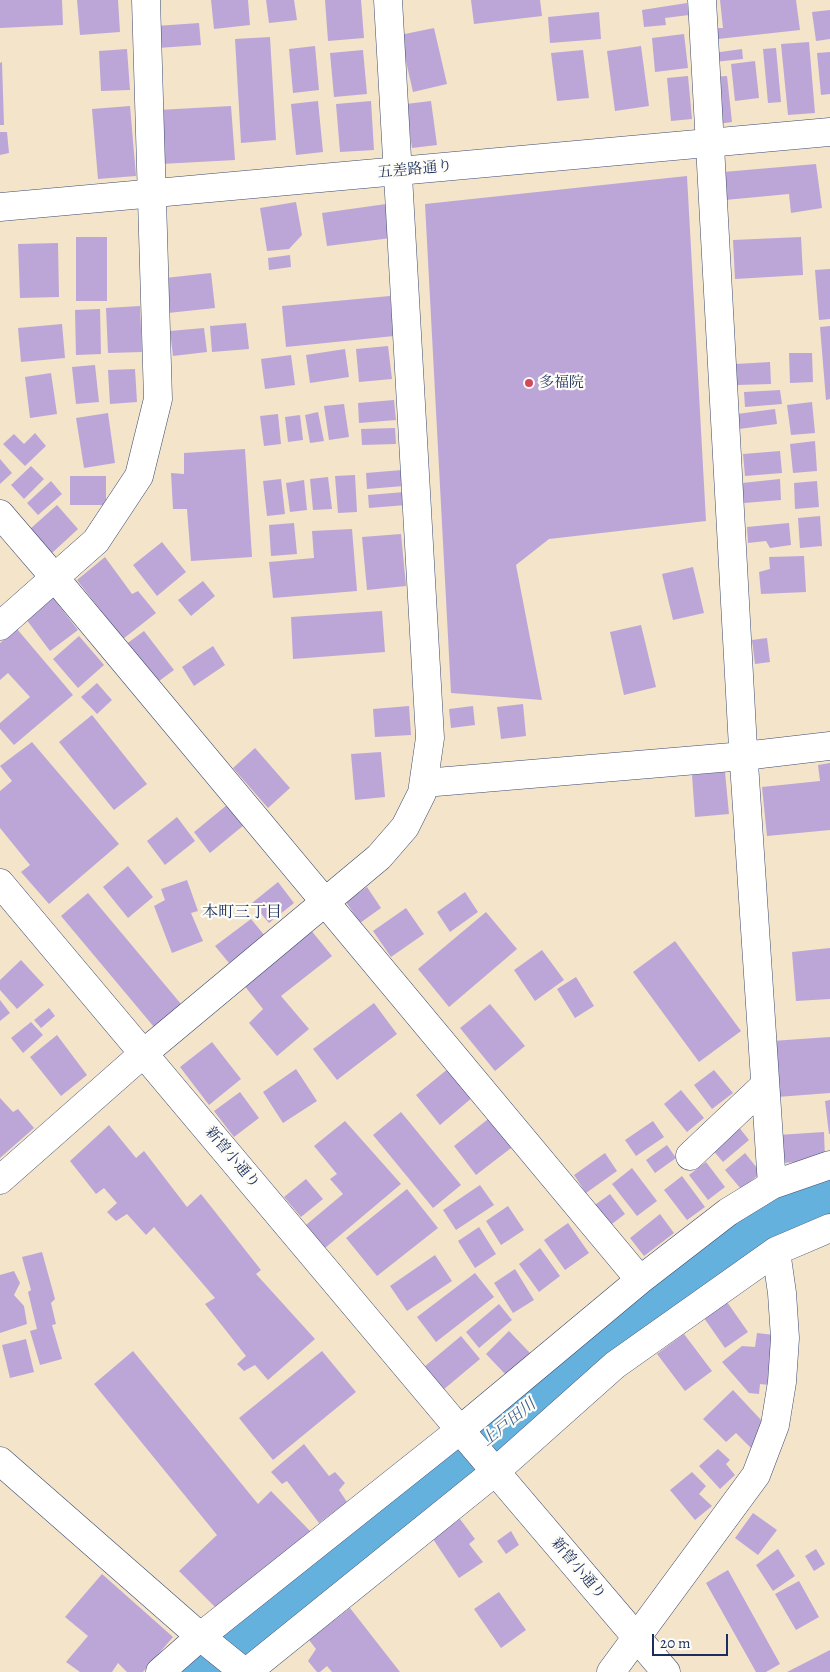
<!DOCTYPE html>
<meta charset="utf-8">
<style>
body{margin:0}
#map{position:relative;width:830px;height:1672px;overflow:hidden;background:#f3e4ca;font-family:Alegreya,serif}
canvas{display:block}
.scale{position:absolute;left:652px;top:1634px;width:76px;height:22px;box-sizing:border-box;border:2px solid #1b2f5e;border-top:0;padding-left:6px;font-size:15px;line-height:18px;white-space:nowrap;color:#1b2f5e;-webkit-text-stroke:4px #fdfcf7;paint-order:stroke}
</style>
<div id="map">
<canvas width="830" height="1672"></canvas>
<div class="scale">20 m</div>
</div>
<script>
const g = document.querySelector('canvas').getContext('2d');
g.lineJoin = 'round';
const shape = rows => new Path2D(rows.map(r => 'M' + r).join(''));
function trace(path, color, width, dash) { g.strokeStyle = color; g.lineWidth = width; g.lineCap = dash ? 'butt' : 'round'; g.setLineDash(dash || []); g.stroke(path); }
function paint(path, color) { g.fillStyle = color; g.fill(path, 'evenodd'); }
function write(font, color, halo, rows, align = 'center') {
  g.font = font + ' Alegreya,"Noto Serif JP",serif'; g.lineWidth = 4.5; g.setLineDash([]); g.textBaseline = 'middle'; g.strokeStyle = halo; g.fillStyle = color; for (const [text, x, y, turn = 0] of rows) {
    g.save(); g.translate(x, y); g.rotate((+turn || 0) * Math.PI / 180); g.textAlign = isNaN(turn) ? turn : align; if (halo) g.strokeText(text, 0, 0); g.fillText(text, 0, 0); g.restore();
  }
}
const river = shape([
 [202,1672,669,1293,742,1239,803,1202,830,1196]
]);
const building = shape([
 [0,0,62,0,63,25,0,28],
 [77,0,118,0,120,32,80,35],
 [211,0,248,0,250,25,214,29],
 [266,0,294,0,297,20,269,23],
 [325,0,361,0,364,38,328,41],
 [471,0,540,0,542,16,474,24],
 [720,0,796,0,800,30,718,39,716,28,723,28],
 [687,3,689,15,665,18,666,25,644,27,642,10],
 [830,10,830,39,816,41,812,12],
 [599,12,601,39,550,43,548,17],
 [199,23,201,45,158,48,156,26],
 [434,28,447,84,413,92,400,35],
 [684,34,688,68,655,72,652,38],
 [270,37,276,140,241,143,235,39],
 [809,42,815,113,788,115,781,44],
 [315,46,319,90,293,93,289,49],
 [641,46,649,106,615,111,607,51],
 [776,48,781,102,768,103,763,49],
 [127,49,130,90,101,91,99,51],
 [742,49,743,59,714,62,713,53],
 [363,50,367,94,334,97,330,53],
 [583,50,589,98,557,101,551,53],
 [830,52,830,94,821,95,817,53],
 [755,61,759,98,735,101,731,64],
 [2,62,4,125,0,125,0,63],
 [688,76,692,119,671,121,667,78],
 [727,76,732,122,718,124,713,77],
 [318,101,323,152,296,155,291,104],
 [371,101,374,150,340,152,336,104],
 [431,101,437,145,412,148,406,104],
 [130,106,136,176,98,179,92,109],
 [231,106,235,160,161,164,158,110],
 [0,132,7,132,9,153,0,155],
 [816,164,822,208,791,213,789,194,725,200,723,172],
 [687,176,706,521,549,539,516,565,542,700,451,693,425,204],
 [296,202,302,235,289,249,267,251,260,208],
 [386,204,391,238,327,246,322,213],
 [76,237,107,237,107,301,76,301],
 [801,237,803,275,735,279,733,240],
 [58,243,59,297,20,298,18,244],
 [290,255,291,267,269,270,268,258],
 [830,269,830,319,819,320,815,270],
 [211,273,215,308,168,313,165,278],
 [390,296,394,336,286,347,282,306],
 [140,306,142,352,108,353,106,308],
 [100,309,101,354,76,355,75,310],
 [246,323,249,349,212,352,210,326],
 [62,324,65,358,21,362,18,328],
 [830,326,830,399,826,400,820,327],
 [204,328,207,352,173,356,170,331],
 [388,346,392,379,359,382,356,349],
 [345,349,349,377,310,383,306,355],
 [789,353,812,353,813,382,790,383],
 [291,355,295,385,265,389,261,359],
 [770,362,771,384,737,385,736,364],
 [95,365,99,402,76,404,72,367],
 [135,369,137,402,110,404,108,370],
 [51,373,57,414,30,418,25,377],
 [780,390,782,404,745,407,744,392],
 [394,400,396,420,359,423,358,403],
 [812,402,815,433,791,435,787,405],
 [344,404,349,437,329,440,324,406],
 [775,409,777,424,739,429,737,414],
 [318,412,324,441,310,443,305,415],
 [108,413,115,463,84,468,76,418],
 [278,414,281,444,264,446,260,416],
 [300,415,303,440,288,442,285,417],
 [395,428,396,444,362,445,361,429],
 [35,433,46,446,25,466,3,444,14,434,24,444],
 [815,441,817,471,793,473,790,444],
 [245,449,252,557,191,561,187,509,173,509,171,473,184,474,184,453],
 [780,451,782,473,745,476,743,454],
 [0,459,12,473,0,484],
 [31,466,44,479,24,499,11,485],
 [402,470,404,486,367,489,366,473],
 [355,475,357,512,338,513,335,476],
 [70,476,106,476,106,505,70,505],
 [328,477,332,509,313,510,310,479],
 [281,479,285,514,267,516,263,481],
 [780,479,781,500,744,503,742,483],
 [304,480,307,510,290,512,286,483],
 [51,481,62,494,38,515,27,503],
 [817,481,819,507,795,509,794,483],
 [405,492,406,505,369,508,368,495],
 [57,505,78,529,52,553,30,529],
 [820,516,822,546,800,548,798,518],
 [294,523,297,554,271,556,269,525],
 [789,523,791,545,770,548,766,541,748,543,747,527],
 [352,529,357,591,273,598,269,562,314,558,312,531],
 [401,534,406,586,367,590,362,537],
 [162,542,186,572,157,596,133,565],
 [804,556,806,592,761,594,759,572,770,569,769,557],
 [105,557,132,594,138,591,156,613,123,639,77,580],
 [693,567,704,613,673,620,662,574],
 [203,581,215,596,191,616,178,600],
 [53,598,78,630,50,651,26,619],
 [382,611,385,652,293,659,291,617],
 [641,625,656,687,624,695,610,632],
 [17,629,73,695,14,745,0,729,0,723,30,697,8,673,0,680,0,643],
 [144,631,174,670,155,684,125,645],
 [79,636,104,665,78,688,53,659],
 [767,638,770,662,755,664,752,640],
 [213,646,225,665,194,686,182,667],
 [97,683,112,700,97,714,81,697],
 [523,704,526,736,501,739,497,707],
 [409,706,411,735,375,737,373,709],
 [473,706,475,725,451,728,449,709],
 [92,715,147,784,114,810,59,742],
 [32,742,119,844,49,904,21,872,30,865,0,828,0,791,12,781,0,766],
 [255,748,290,788,268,808,233,768],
 [381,752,385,797,355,800,351,754],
 [830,763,830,830,767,836,762,787,820,781,818,765],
 [725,772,729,814,695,817,692,775],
 [227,805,244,825,210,853,194,832],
 [177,817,195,841,165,865,147,841],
 [128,866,153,897,128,918,103,887],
 [187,880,198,911,191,913,203,941,172,953,154,906,165,900,161,889],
 [278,882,294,903,269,923,252,903],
 [367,887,381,908,360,923,346,902],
 [465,892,478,912,450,932,437,912],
 [88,893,181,1004,154,1027,61,916],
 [406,908,424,934,391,957,373,931],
 [486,912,517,949,449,1007,418,969],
 [251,919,265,936,229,963,215,946],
 [310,929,332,956,281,996,309,1029,277,1056,249,1023,263,1009,243,984],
 [675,941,741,1031,699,1062,633,972],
 [830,948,830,999,796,1001,792,952],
 [542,950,564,980,535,1001,514,970],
 [21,960,44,985,17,1009,0,990,0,980],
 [576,977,594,1006,575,1018,557,989],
 [0,1000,10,1013,0,1021],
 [374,1003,397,1034,337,1080,313,1049],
 [490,1004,525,1046,495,1071,460,1028],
 [49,1008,55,1016,41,1028,34,1020],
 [31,1022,43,1035,23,1053,11,1038],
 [57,1035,87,1075,61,1096,30,1057],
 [830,1037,830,1093,777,1097,772,1041],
 [212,1042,241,1079,209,1105,180,1067],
 [449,1068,473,1097,440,1125,416,1095],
 [296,1069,317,1101,283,1123,263,1092],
 [714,1070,733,1093,712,1109,694,1085],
 [681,1090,704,1118,687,1132,664,1104],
 [240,1092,259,1118,234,1137,214,1111],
 [0,1098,13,1112,18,1109,34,1128,0,1158],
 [830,1100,830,1134,829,1134,825,1101],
 [401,1112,461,1185,433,1208,373,1135],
 [492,1116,515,1145,476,1175,454,1146],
 [345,1121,401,1184,325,1248,306,1225,343,1194,330,1179,337,1174,314,1146],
 [653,1121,664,1137,636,1156,625,1140],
 [109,1125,136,1158,144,1151,187,1207,201,1194,261,1270,256,1274,315,1339,268,1380,255,1365,244,1371,237,1364,246,1356,205,1304,215,1298,154,1227,146,1235,127,1214,116,1221,107,1212,117,1203,104,1188,96,1194,70,1161],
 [738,1126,749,1140,723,1162,711,1148],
 [824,1132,825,1161,780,1163,778,1135],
 [667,1145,676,1158,655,1173,646,1160],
 [605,1153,617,1171,586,1193,574,1175],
 [745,1153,761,1173,741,1189,725,1170],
 [706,1162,725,1187,708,1200,689,1175],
 [632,1168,657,1201,637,1216,612,1184],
 [682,1176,705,1207,687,1220,664,1190],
 [306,1179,323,1199,301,1217,284,1197],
 [480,1185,494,1205,456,1230,443,1210],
 [407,1189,438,1228,377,1276,346,1238],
 [610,1194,625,1214,608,1227,592,1207],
 [508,1206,524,1230,501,1245,486,1221],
 [660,1214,674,1233,644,1256,630,1238],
 [568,1223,589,1253,565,1270,544,1240],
 [479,1227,496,1254,475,1268,458,1241],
 [540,1248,560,1276,539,1292,519,1264],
 [42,1252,55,1299,51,1303,56,1324,52,1325,62,1359,40,1365,30,1331,37,1329,28,1292,31,1290,22,1257],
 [435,1255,452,1281,407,1311,390,1286],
 [515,1269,534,1300,513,1313,494,1283],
 [14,1271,20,1283,14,1295,24,1306,27,1324,0,1333,0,1275],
 [475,1273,494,1297,436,1342,417,1317],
 [727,1302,748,1332,725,1348,704,1318],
 [499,1304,512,1320,479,1348,466,1332],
 [509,1331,530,1353,507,1376,486,1354],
 [757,1333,774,1335,769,1385,760,1384,759,1394,749,1393,722,1362,742,1346,755,1347],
 [684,1334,712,1371,685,1391,657,1354],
 [461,1336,480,1359,443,1390,424,1367],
 [26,1339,34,1372,10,1378,2,1345],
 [133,1351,258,1504,271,1491,311,1532,217,1609,179,1571,217,1535,94,1384],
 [322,1351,356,1392,273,1460,239,1418],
 [733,1390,762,1421,751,1448,736,1433,726,1442,703,1419],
 [304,1444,329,1476,335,1472,345,1483,339,1490,347,1502,319,1523,287,1481,282,1484,271,1472],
 [718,1449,730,1460,726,1464,735,1475,720,1489,699,1466],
 [692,1472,706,1486,699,1494,712,1506,695,1520,670,1490],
 [753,1513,777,1530,758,1555,735,1538],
 [460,1519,475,1539,469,1544,483,1562,459,1578,433,1539],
 [511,1531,519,1545,506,1554,497,1541],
 [778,1549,795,1576,773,1591,756,1565],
 [816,1549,825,1564,814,1571,805,1556],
 [728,1570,780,1664,766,1672,756,1672,706,1583],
 [102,1574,173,1637,143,1672,127,1672,118,1663,112,1672,80,1672,66,1662,88,1636,65,1617],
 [799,1581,819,1617,796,1630,775,1594],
 [499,1592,526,1630,501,1648,474,1609],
 [350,1608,400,1672,332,1672,327,1666,320,1672,317,1672,308,1661,316,1649,309,1640],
 [830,1650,830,1672,787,1672]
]);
const street = shape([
 [702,0,743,748,772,1185],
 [0,514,55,578,640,1280],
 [0,626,96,541,139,476,158,399,146,0],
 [424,783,744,756,830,746],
 [690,1156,765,1085],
 [0,1180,144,1053,379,857,405,827,422,793,430,738,388,0],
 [0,1461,202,1638,244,1672],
 [160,1672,201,1636,460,1430,640,1280,728,1212,772,1185,830,1165],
 [247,1672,496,1471,615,1365,776,1251,830,1228],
 [611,1672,756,1475,775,1425,782,1382,785,1338,782,1293,776,1251]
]);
const secondary = shape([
 [0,207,830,132],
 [0,883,460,1430,666,1672]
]);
const markers = [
 [529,383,5,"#d1495b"]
];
const streetNames = [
 ["五差路通り",415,170,-5],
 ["新曽小通り",232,1158,50],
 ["新曽小通り",578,1569,50]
];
const poiNames = [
 ["多福院",539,383]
];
const neighbourhoodNames = [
 ["本町三丁目",242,913]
];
const waterNames = [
 ["上戸田川",509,1423,-39]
];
trace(river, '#65b1de', 46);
paint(building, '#bca6d8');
trace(street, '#3b4a6e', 29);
trace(secondary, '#3b4a6e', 29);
trace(street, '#fff', 28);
trace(secondary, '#fff', 28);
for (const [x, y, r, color] of markers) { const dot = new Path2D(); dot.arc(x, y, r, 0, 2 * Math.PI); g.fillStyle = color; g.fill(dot); trace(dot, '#fdfcf7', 2); }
write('15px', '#1b2f5e', '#fdfcf7', streetNames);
write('15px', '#1b2f5e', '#fdfcf7', poiNames, 'left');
write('16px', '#1b2f5e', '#fdfcf7', neighbourhoodNames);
write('italic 16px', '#355c8b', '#fdfcf7', waterNames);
</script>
